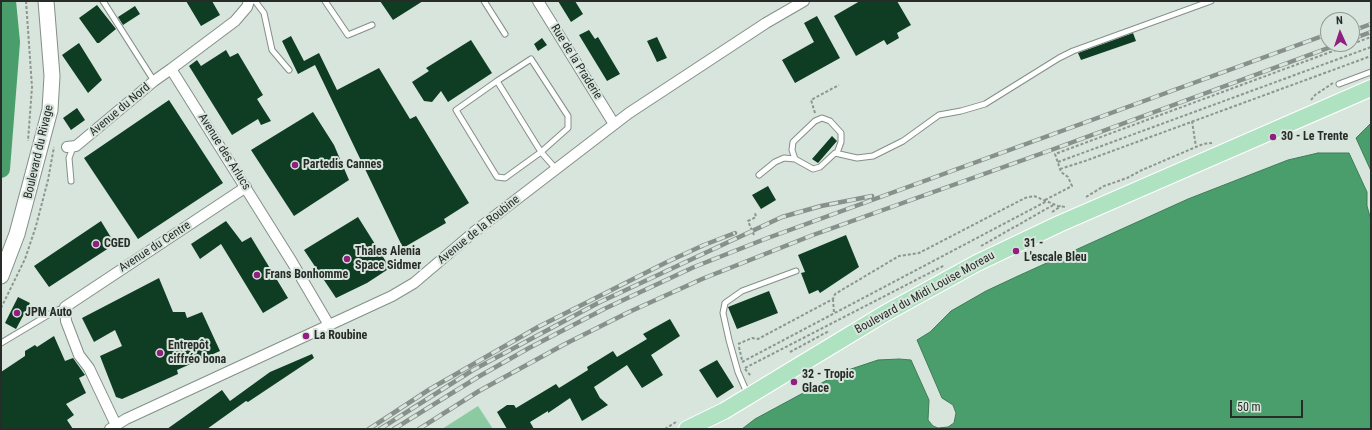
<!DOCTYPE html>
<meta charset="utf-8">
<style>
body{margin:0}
#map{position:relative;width:1372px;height:430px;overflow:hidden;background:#d8e5dc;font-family:"Roboto Condensed",sans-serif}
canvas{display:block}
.frame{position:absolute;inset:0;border:2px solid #272c28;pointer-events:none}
.north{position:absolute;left:1320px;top:12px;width:40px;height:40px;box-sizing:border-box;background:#d8e5dc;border:1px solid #919b94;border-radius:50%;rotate:357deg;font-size:11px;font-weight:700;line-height:16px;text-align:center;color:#272c28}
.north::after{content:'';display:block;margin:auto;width:14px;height:18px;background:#901f80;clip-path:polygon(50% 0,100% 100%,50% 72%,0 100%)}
.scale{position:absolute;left:1230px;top:400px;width:73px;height:18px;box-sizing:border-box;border:2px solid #272c28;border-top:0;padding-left:5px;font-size:12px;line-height:14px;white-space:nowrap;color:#272c28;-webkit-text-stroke:3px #d8e5dc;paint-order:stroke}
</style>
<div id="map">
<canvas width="1372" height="430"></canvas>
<div class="frame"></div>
<div class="north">N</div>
<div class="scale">50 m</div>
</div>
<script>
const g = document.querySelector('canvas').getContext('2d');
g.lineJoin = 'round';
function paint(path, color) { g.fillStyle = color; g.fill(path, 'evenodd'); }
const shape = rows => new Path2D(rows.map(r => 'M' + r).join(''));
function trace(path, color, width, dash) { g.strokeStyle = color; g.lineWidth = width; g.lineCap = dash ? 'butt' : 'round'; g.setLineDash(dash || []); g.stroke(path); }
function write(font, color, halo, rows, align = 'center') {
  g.font = font + ' "Roboto Condensed",sans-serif'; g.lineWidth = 4; g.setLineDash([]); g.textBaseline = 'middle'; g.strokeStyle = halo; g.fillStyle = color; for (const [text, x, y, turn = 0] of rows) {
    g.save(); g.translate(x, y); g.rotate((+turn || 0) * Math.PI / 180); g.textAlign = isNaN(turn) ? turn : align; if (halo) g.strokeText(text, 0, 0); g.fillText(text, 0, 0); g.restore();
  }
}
const green = shape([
 [478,406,493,429,442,429]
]);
const water = shape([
 [1371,123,1371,171,1356,138,1371,123],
 [1318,153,1349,153,1367,192,1367,206,1371,220,1371,429,742,429,755,419,842,372,878,360,899,359,911,360,929,400,928,420,933,426,938,428,948,427,954,423,956,413,953,405,942,398,917,340,930,332,951,311,986,291,1018,276,1188,199,1288,160,1318,153]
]);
const river = shape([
 [1,169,11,42,7,1]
]);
const building = shape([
 [186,1,212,1,220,15,201,26],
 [380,1,423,1,393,20],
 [558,1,575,1,583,14,571,22],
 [860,1,897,1,911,25,897,33,899,38,887,45,884,40,856,56,834,16],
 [97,5,116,29,99,43,97,43,79,18],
 [135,6,140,14,123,25,118,17],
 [817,16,840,58,795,83,782,60,814,42,804,23],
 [589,30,595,39,598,37,620,74,607,81,579,35],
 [1133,33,1136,41,1081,60,1078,53],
 [291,36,304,61,319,53,337,90,379,68,410,119,416,116,469,203,444,219,446,223,403,248,315,65,298,74,282,41],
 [657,37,667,58,657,62,647,41],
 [542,38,547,45,538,51,534,44],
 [471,40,492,73,448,102,441,91,432,102,424,101,412,82,429,71,426,68],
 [79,43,102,80,88,93,62,55],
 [226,50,230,57,238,53,263,95,257,99,271,121,261,125,258,119,232,135,189,66,197,60,201,66],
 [169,100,223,183,138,239,84,158],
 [77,108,85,120,71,130,63,118],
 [313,112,334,145,349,180,294,216,251,150],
 [832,136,837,141,818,163,812,159],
 [768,186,776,200,761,209,752,195],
 [358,217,390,268,367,283,336,298,304,250],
 [101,221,115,244,49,287,34,266],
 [226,221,242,242,251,237,288,298,263,313,221,244,200,259,191,244],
 [846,235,859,267,820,293,818,290,809,294,801,273,805,272,798,255],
 [159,278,173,312,185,312,187,318,202,312,220,351,177,370,178,374,122,399,116,397,100,356,122,346,115,330,94,342,82,318],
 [769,291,778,313,737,329,728,307],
 [18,297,30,303,16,329,5,323],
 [670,319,680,336,651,355,663,375,642,388,627,365,594,387,600,398,608,405,582,421,570,398,548,413,548,411,530,422,534,429,507,429,497,412,507,405,514,405,516,408,556,384,559,388,588,370,587,367,613,351,617,357,647,339,643,334],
 [54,336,65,361,73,358,85,375,79,378,86,393,66,404,74,415,67,420,73,429,1,429,1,372,25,356,25,351,35,345,37,347],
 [312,354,314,358,248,402,246,401,207,429,167,429,222,390,230,401,270,372],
 [717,360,734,387,717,398,699,370]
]);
const path = shape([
 [26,1,32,87,28,141],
 [1311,100,1315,95,1333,83],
 [815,113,811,100,839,85],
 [1192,121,1196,147],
 [1058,162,1371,47],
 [1060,169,1085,161,1371,56],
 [1086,197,1104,186,1127,178,1142,170,1203,144,1212,143],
 [1045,200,1072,186,1068,177,1061,172,1055,154,1371,37],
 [1052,212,1061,206],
 [754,235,748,221,756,217,755,213],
 [981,246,1055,204],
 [833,299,834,313],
 [1,308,25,259,36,226,48,180,54,147],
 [738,344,752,338,758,339,833,299,835,294,899,256,919,253,1025,198,1034,196,1058,206,1066,207],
 [739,347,742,360],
 [790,352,829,331],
 [742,362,1047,201],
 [745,368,945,265],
 [745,369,751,376],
 [665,429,676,422]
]);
const service = shape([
 [103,1,154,81],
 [255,1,264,13,272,50,289,70],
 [325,1,348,35,372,25],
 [484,1,505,34],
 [497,81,531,59,568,116,568,128,541,152,505,178,497,177,456,110,497,81,541,152,556,169],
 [1339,84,1371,72],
 [795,159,792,150,793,142,815,121,822,118,830,121,841,133,841,142,837,153],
 [759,175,775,162,784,158,795,159,813,169,820,167,835,153,857,158,873,156,903,141,939,115,961,111,985,104,1059,58,1073,51,1211,1],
 [71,181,69,158,72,150,75,147],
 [1,343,53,312,65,307],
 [748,395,738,372,729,340,723,313,725,303,742,291,796,271]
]);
const minor = shape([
 [249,1,247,7,235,21,171,69,292,262,329,325],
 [538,1,614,124],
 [67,147,76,146,154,81,171,69],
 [116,425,89,368,79,355,66,321,65,307,246,187],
 [110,429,126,419,392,296,414,283,474,232,629,113,766,23,804,1]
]);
const secondary = shape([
 [1,276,17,234,50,110,52,76,46,1]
]);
const primary = shape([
 [687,429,724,411,884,314,977,263,1059,224,1371,88]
]);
const rail = shape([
 [1352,31,1371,24],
 [1352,39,1371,32],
 [369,429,430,389,538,327,667,262,704,245,735,233],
 [380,429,473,370,598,303,782,217,821,206,872,196],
 [394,429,478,377,529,348,604,309,694,267,765,239,1328,34],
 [419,429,479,391,565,344,629,312,702,279,813,235,1054,149,1339,44]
]);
const markers = [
 [1273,137,4,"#901f80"],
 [295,165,4,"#901f80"],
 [96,244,4,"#901f80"],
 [1016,251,4,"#901f80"],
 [347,259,4,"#901f80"],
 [257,275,4,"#901f80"],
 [17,313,4,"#901f80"],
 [306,336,4,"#901f80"],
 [160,353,4,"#901f80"],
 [794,382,4,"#901f80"]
];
const streetNames = [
 ["Rue de la Praderie",576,62,58],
 ["Avenue du Nord",120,110,-40],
 ["Boulevard du Rivage",39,152,-77],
 ["Avenue des Arlucs",224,152,58],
 ["Avenue de la Roubine",479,230,-39],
 ["Avenue du Centre",155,247,-33],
 ["Boulevard du Midi Louise Moreau",925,293,-29]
];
const poiNames = [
 ["30 - Le Trente",1281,137],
 ["Partedis Cannes",303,165],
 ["CGED",104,244],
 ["31 -",1024,244],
 ["L'escale Bleu",1024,258],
 ["Thales Alenia",355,252],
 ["Space Sidmer",355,266],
 ["Frans Bonhomme",265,275],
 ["JPM Auto",25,313],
 ["La Roubine",314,336],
 ["Entrepôt",168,346],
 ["ciffréo bona",168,360],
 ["32 - Tropic",802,375],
 ["Glace",802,389]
];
paint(green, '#8ccba1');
paint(water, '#4a9e6b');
trace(water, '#407c57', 1);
trace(river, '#4a9e6b', 18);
paint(building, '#0f3d23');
trace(service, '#839087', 7);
trace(minor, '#839087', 12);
trace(secondary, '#839087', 17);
trace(primary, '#fff', 18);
trace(path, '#8c968f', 2, [3, 2]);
trace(service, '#fff', 5);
trace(minor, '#fff', 10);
trace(secondary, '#fff', 15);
trace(primary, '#afe2c1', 16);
trace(rail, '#87908a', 4.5);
trace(rail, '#d8e5dc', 3, [9]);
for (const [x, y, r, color] of markers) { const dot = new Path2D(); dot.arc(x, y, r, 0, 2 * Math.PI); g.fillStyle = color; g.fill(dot); trace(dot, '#d8e5dc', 1.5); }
write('12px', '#272c28', '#d8e5dc', streetNames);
write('bold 12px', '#272c28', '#d8e5dc', poiNames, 'left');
</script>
